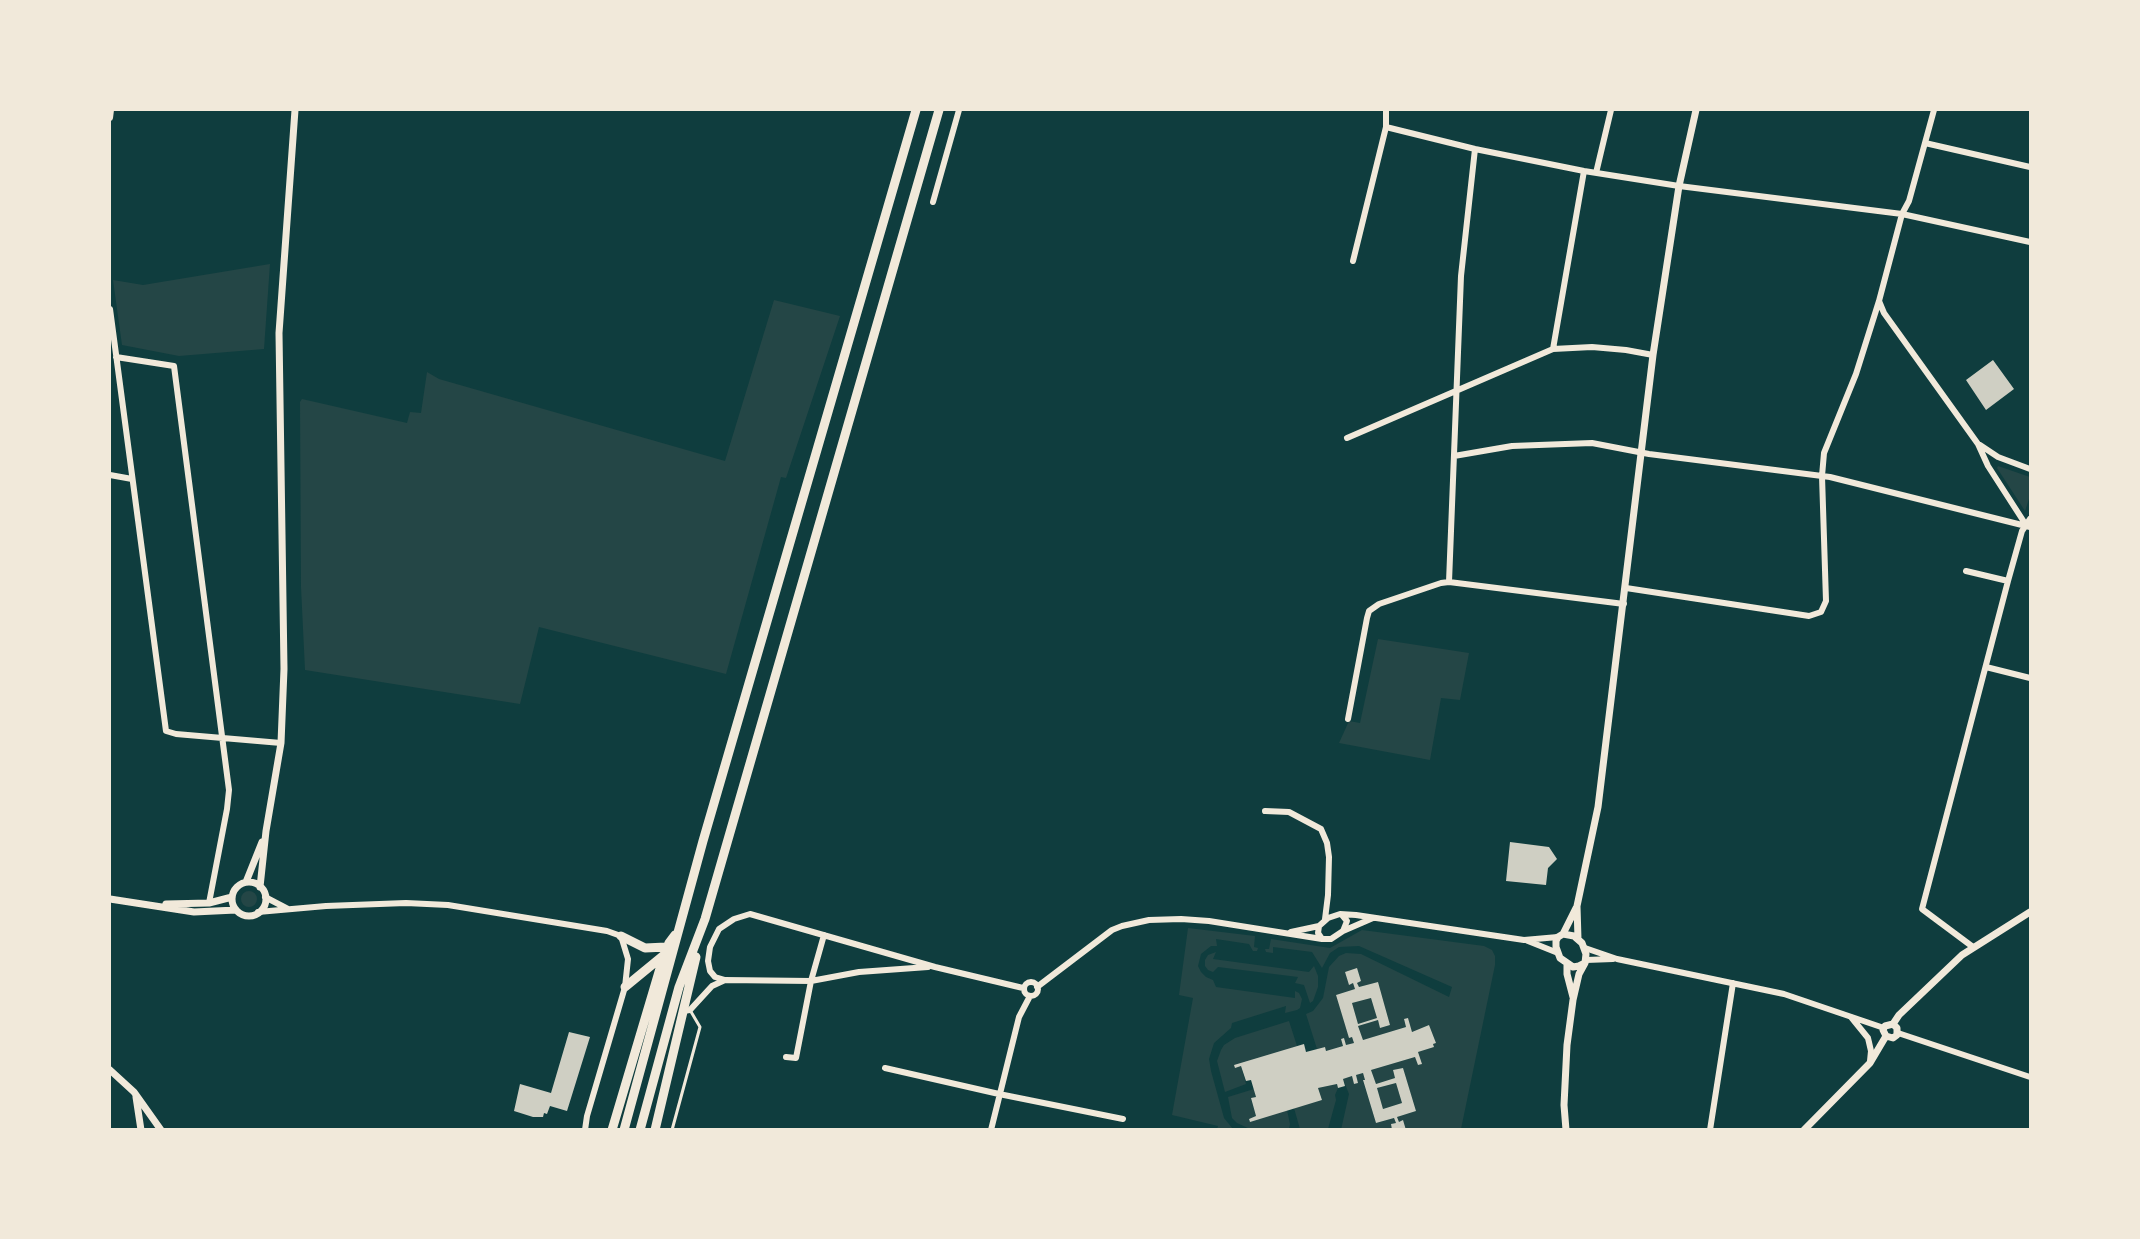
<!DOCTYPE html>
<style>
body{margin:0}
#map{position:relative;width:2140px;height:1239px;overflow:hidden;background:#0f3d3e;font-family:"Titillium Web",sans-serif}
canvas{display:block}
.frame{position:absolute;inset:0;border:111px solid #f1e9da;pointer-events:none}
</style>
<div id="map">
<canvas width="2140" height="1239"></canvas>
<div class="frame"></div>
</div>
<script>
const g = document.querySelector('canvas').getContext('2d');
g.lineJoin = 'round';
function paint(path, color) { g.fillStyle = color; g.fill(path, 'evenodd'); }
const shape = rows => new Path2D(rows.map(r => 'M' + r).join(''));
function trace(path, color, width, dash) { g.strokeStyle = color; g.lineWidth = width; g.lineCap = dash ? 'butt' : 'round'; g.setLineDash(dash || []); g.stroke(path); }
const green = shape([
 [270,264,264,349,179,356,122,345,113,280,143,285],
 [774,300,840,316,786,478,781,477,726,674,539,627,520,704,305,670,301,587,300,402,302,399,407,423,410,412,421,413,427,372,439,379,725,461],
 [1998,466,2030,477,2030,496,2025,511,1997,468],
 [1378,639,1469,653,1460,700,1441,698,1430,760,1339,743,1349,721,1360,723],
 '241 899a8 8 0 1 1 16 0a8 8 0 1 1-16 0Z',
 [1188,928,1255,936,1254,947,1258,948,1257,951,1253,951,1249,944,1216,939,1217,946,1211,946,1201,954,1198,966,1201,972,1206,977,1213,980,1216,987,1295,998,1295,991,1299,993,1302,999,1300,1008,1297,1010,1285,1013,1286,1006,1232,1023,1231,1028,1214,1043,1209,1059,1211,1071,1224,1118,1233,1129,1217,1129,1218,1126,1172,1115,1193,998,1179,995],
 [1362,930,1484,946,1492,950,1495,956,1495,965,1461,1129,1406,1129,1403,1121,1399,1122,1397,1117,1416,1111,1403,1068,1393,1071,1395,1078,1376,1084,1371,1070,1415,1057,1418,1065,1421,1064,1418,1052,1434,1047,1433,1044,1436,1043,1429,1025,1412,1032,1408,1018,1404,1020,1406,1027,1363,1040,1358,1026,1378,1020,1380,1028,1390,1025,1378,982,1359,987,1357,983,1361,981,1357,969,1345,972,1349,984,1353,983,1355,989,1336,995,1349,1037,1352,1037,1354,1043,1346,1045,1344,1038,1341,1039,1343,1046,1326,1051,1325,1047,1317,1049,1306,1014,1313,1011,1323,998,1329,967,1339,956,1346,953,1361,954,1449,997,1452,987,1359,946,1339,947,1330,953,1322,968,1312,952,1273,947,1273,953,1266,952,1265,949,1269,949,1271,939,1330,948],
 [1216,952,1213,959,1309,972,1314,966,1318,976,1318,987,1313,1001,1310,1003,1304,985,1295,983,1298,977,1218,967,1213,972,1208,970,1205,966,1205,960,1208,955],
 [1371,998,1377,1018,1358,1024,1352,1003],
 [1289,1021,1297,1046,1235,1068,1241,1066,1246,1084,1225,1092,1217,1061,1221,1050,1224,1045,1235,1038],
 [1363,1073,1365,1080,1363,1081,1376,1123,1394,1118,1396,1123,1391,1124,1392,1129,1341,1130,1349,1094,1343,1079,1352,1076,1354,1084,1358,1083,1356,1075],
 [1396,1083,1402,1103,1383,1109,1377,1088],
 [1337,1084,1338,1088,1335,1095,1336,1100,1328,1129,1300,1129,1294,1108,1322,1100,1318,1088],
 [1254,1089,1256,1097,1251,1099,1256,1116,1249,1119,1249,1121,1287,1110,1290,1124,1289,1129,1250,1129,1237,1123,1232,1118,1228,1097]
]);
const building = shape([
 [1993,360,2014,389,1986,410,1966,380],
 [1510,842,1549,847,1557,859,1548,868,1546,885,1506,881],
 [1357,968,1361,981,1357,983,1359,987,1378,982,1390,1025,1380,1028,1378,1020,1358,1026,1363,1040,1406,1027,1404,1019,1408,1018,1412,1032,1429,1025,1436,1043,1433,1044,1434,1047,1418,1052,1422,1064,1418,1065,1415,1057,1371,1070,1376,1084,1395,1078,1393,1070,1403,1068,1416,1111,1397,1117,1399,1122,1403,1120,1406,1130,1392,1130,1391,1124,1396,1123,1394,1118,1376,1123,1363,1080,1365,1080,1363,1073,1356,1075,1358,1083,1354,1084,1352,1076,1343,1079,1345,1086,1338,1088,1337,1084,1318,1088,1322,1100,1250,1122,1249,1119,1256,1116,1251,1098,1256,1097,1251,1080,1246,1081,1241,1066,1235,1068,1234,1065,1304,1044,1306,1052,1325,1047,1326,1051,1343,1046,1341,1039,1344,1038,1346,1045,1354,1043,1352,1037,1349,1038,1336,995,1355,989,1353,983,1349,985,1345,972],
 [1371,998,1377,1018,1358,1024,1352,1003],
 [1396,1083,1402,1103,1383,1109,1377,1088],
 [569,1032,590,1037,567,1111,550,1106,547,1114,544,1113,543,1117,533,1117,514,1111,520,1084,551,1093]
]);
const service = shape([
 [672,1130,700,1027,690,1010]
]);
const minor = shape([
 [1934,110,1909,201,1902,214,1879,301,1884,313,1978,444,1988,466,2026,525],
 [110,118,111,110],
 [1386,127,1475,149,1584,171,1679,186,1902,214,2030,242],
 [1925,143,2030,167],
 [1596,173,1611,110],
 [933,202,959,110],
 [1353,261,1386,127,1386,110],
 [110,309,166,731,176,734,281,743],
 [1553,349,1584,171],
 [116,357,174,366,229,790,227,809,209,903],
 [1347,438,1553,349,1592,347,1626,350,1653,355],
 [1980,445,1998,457,2030,469],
 [1454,456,1512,446,1592,443,1649,454,1830,477,2030,527],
 [110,475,132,479],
 [1966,571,2008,581],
 [1449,582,1461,276,1475,149],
 [1626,588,1809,616,1821,612,1826,601,1822,476,1824,453,1856,374,1879,301],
 [1986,667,2030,678],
 [1348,719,1367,618,1369,611,1379,604,1441,583,1449,582,1624,604],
 [1265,811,1289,812,1321,829,1327,843,1329,857,1328,895,1325,919],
 [265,897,288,909],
 [258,912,326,906,406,903,448,905,607,931,621,936,628,959,625,987,587,1116,585,1130],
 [1342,915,1347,921,1343,931,1331,939,1322,939,1318,933,1319,926,1328,918,1340,914,1356,915,1524,940,1558,937],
 [1343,931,1373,918],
 [1291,932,1319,926],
 [1528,941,1558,953],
 [1973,947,1922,909,2008,581,2022,531,2030,519],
 [1585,948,1617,959,1784,994,1884,1028],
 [1586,960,1613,959],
 [725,980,715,977,710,971,708,961,710,947,719,929,734,919,750,914,935,967,1023,988],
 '1024 989a7 7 0 1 1 14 0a7 7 0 1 1-14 0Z',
 [1037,987,1112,930,1122,926,1149,920,1181,919,1209,921,1322,939],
 [683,1011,690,1010,712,986,725,980,811,981,859,972,928,967],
 [1851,1017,1868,1038,1871,1051,1870,1061],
 [1898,1033,2030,1077],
 [786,1057,796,1058,811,981,824,935],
 [885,1068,999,1094,1123,1119],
 [991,1130,1019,1017,1030,996],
 [1710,1130,1733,983]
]);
const tertiary = shape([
 [246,882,262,842],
 '232 899a17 17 0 1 1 34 0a17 17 0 1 1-34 0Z',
 [260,887,266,831,281,743,284,669,279,333,295,110],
 [110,899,194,912,236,910],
 [166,904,209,903,232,897],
 [1563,934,1574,936,1582,943,1586,954,1585,963,1579,966,1573,967,1560,958,1556,947,1556,941,1558,937,1563,934],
 [1563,934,1576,908],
 [1578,939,1577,906,1598,807,1653,355,1679,186,1696,110],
 [1567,964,1567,974,1573,997],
 [1886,1036,1893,1038,1897,1035,1897,1028,1893,1024],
 [110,1070,134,1092,161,1130],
 [136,1097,141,1130],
 [1566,1130,1564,1105,1567,1045,1573,1000,1579,974,1585,963],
 [1804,1130,1870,1063,1886,1036,1883,1030,1885,1026,1893,1024,1899,1015,1962,955,2030,912]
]);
const trunk = shape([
 [621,936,645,948,666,947],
 [625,987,664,955],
 [612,1130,664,955,669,943,675,935],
 [624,1130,703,841,916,110],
 [640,1130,679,987,705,919,939,110],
 [655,1130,696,957]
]);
paint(green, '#244646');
paint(building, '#cfcfc3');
trace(service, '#f1e9da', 3);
trace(minor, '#f1e9da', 6);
trace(tertiary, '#f1e9da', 7);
trace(trunk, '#f1e9da', 9);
</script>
